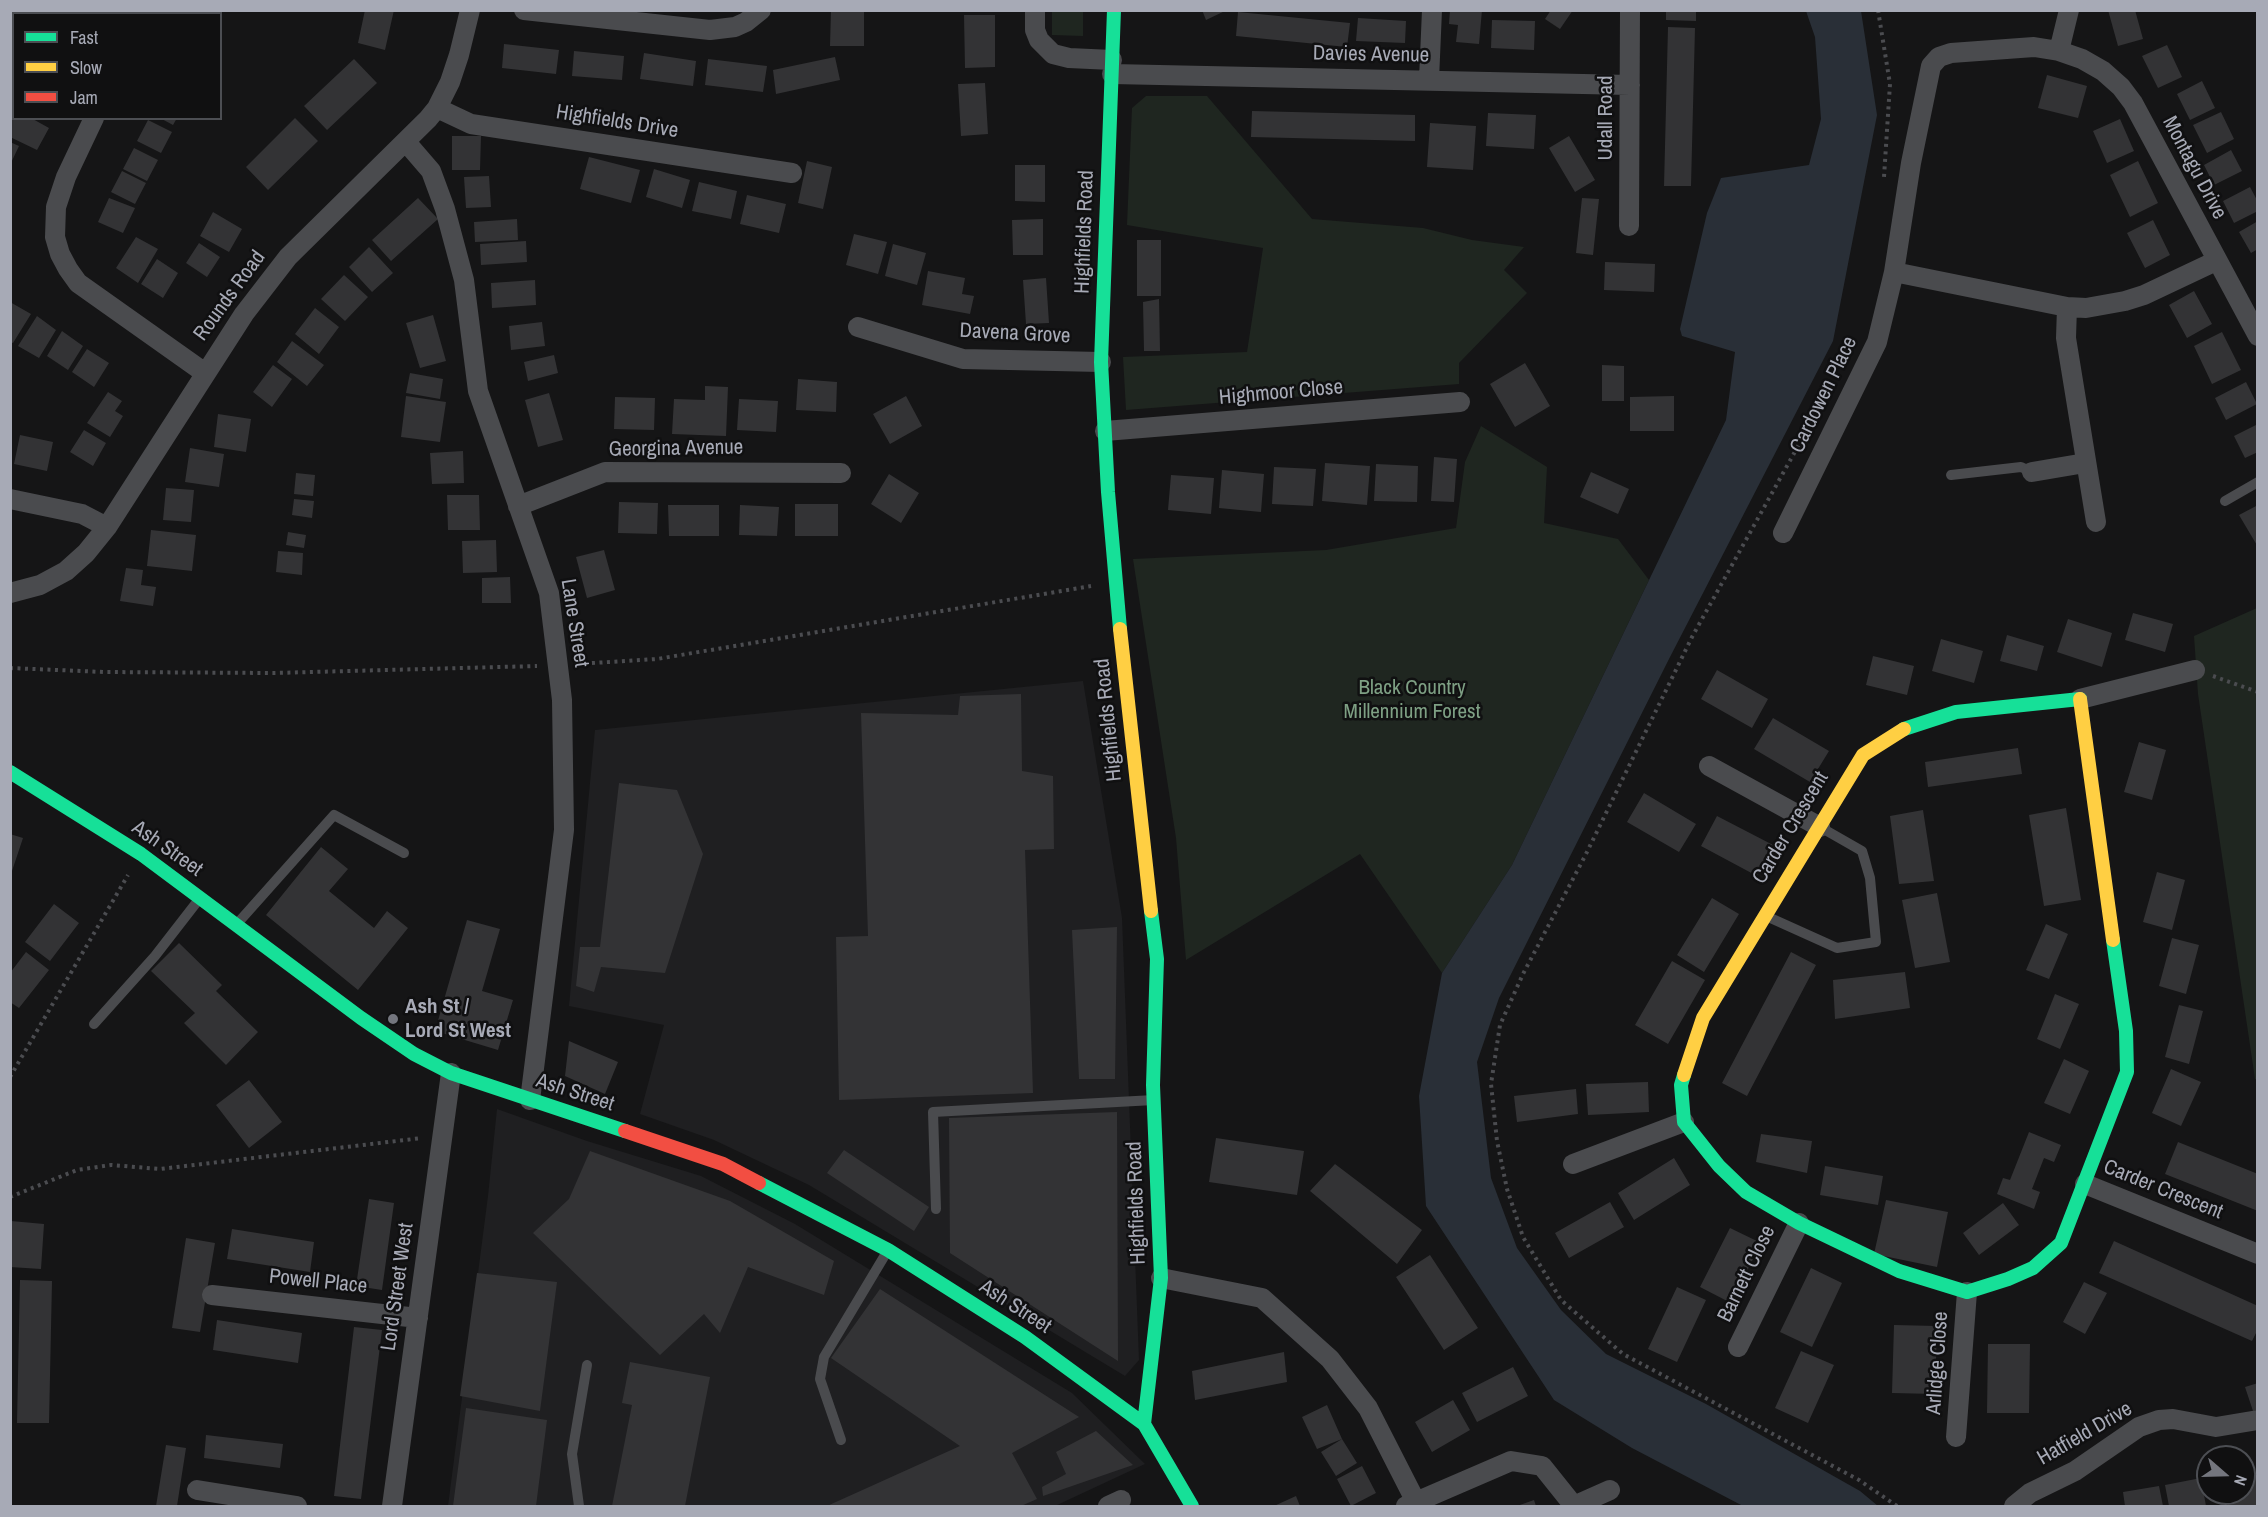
<!DOCTYPE html>
<style>
body{margin:0}
#map{position:relative;width:2268px;height:1517px;overflow:hidden;background:#151516;font-family:"Archivo Narrow",sans-serif}
canvas{display:block}
.frame{position:absolute;inset:0;border:12px solid #a7aab6;pointer-events:none}
.legend{position:absolute;left:12px;top:12px;width:210px;height:108px;box-sizing:border-box;background:#101011;border:2px solid #4c4e53;margin:0;padding:8px 10px;list-style:none;font-size:18px;color:#a7aab6}
.legend li{display:flex;align-items:center;gap:12px;height:30px}
.legend b{width:30px;border:2px solid #4c4e53}
.north{position:absolute;left:2196px;top:1445px;width:60px;height:60px;box-sizing:border-box;background:#101011;border:2px solid #4c4e53;border-radius:50%;rotate:110deg;font-size:16px;font-weight:700;line-height:24px;text-align:center;color:#a7aab6}
.north::after{content:'';display:block;margin:auto;width:21px;height:27px;background:#74767e;clip-path:polygon(50% 0,100% 100%,50% 72%,0 100%)}
</style>
<div id="map">
<canvas width="2268" height="1517"></canvas>
<div class="frame"></div>
<ul class="legend">
<li><b style="height:8px;background:#16e098"></b>Fast</li>
<li><b style="height:8px;background:#ffcf43"></b>Slow</li>
<li><b style="height:8px;background:#f24e42"></b>Jam</li>
</ul>
<div class="north">N</div>
</div>
<script>
const g = document.querySelector('canvas').getContext('2d');
g.lineJoin = 'round';
function paint(path, color) { g.fillStyle = color; g.fill(path, 'evenodd'); }
const shape = rows => new Path2D(rows.map(r => 'M' + r).join(''));
function trace(path, color, width, dash) { g.strokeStyle = color; g.lineWidth = width; g.lineCap = dash ? 'butt' : 'round'; g.setLineDash(dash || []); g.stroke(path); }
function write(font, color, halo, rows, align = 'center') {
  g.font = font + ' "Archivo Narrow",sans-serif'; g.lineWidth = 5; g.setLineDash([]); g.textBaseline = 'middle'; g.strokeStyle = halo; g.fillStyle = color; for (const [text, x, y, turn = 0] of rows) {
    g.save(); g.translate(x, y); g.rotate((+turn || 0) * Math.PI / 180); g.textAlign = isNaN(turn) ? turn : align; if (halo) g.strokeText(text, 0, 0); g.fillText(text, 0, 0); g.restore();
  }
}
const built = shape([
 [1083,681,1122,918,1139,1360,1125,1376,809,1185,714,1140,640,1114,664,1025,569,1006,595,730],
 [497,1109,587,1141,701,1176,795,1224,1072,1393,1145,1464,1055,1506,448,1506,488,1196]
]);
const green = shape([
 [1052,11,1083,11,1083,36,1052,35],
 [1146,96,1207,96,1312,219,1423,228,1472,240,1524,247,1504,270,1527,293,1459,363,1459,384,1126,410,1123,357,1247,352,1263,248,1127,225,1132,108],
 [1481,426,1547,467,1544,523,1618,539,1649,580,1512,865,1442,973,1360,854,1186,960,1176,838,1133,559,1326,550,1456,528,1465,462],
 [2257,608,2257,1080,2255,1079,2198,694,2194,636]
]);
const water = shape([
 [1806,11,1861,11,1877,115,1833,341,1670,657,1499,998,1477,1062,1491,1178,1517,1248,1561,1310,1606,1354,1706,1404,1860,1491,1878,1506,1743,1506,1632,1448,1554,1400,1426,1206,1419,1096,1442,973,1512,865,1726,420,1735,352,1682,336,1680,329,1707,213,1721,178,1809,165,1821,119,1815,37]
]);
const building = shape([
 [27,10,55,10,54,14,27,14],
 [196,10,214,10,219,14,194,14],
 [365,10,394,10,385,50,358,43],
 [831,10,864,10,864,46,830,46],
 [1202,10,1227,10,1206,20],
 [1450,10,1482,10,1479,44,1456,42,1458,25,1449,24],
 [1551,10,1573,10,1560,29,1545,19],
 [1666,10,1696,10,1696,21,1666,20],
 [2108,10,2135,10,2143,39,2118,46],
 [1238,12,1350,23,1347,47,1236,36],
 [964,15,995,15,995,67,965,68],
 [1358,18,1406,21,1405,43,1356,41],
 [1492,20,1535,21,1534,50,1491,48],
 [1668,27,1695,28,1691,186,1664,186],
 [504,44,559,50,556,74,502,68],
 [2167,45,2182,77,2158,88,2142,56],
 [574,51,624,56,622,80,572,76],
 [644,53,696,61,693,86,640,79],
 [835,57,840,80,776,94,773,70],
 [354,59,377,83,327,130,304,106],
 [708,59,767,66,763,92,705,85],
 [2047,75,2087,86,2078,118,2038,108],
 [2202,81,2215,108,2190,120,2177,94],
 [985,83,988,134,961,136,958,84],
 [1252,111,1415,115,1415,141,1251,137],
 [2221,112,2234,139,2207,153,2193,125],
 [1488,113,1536,115,1534,149,1486,146],
 [12,118,31,118,49,128,37,150,10,137],
 [160,118,177,118,173,125],
 [295,118,318,141,268,190,246,167],
 [2120,119,2134,151,2107,163,2093,131],
 [148,120,172,132,161,153,137,141],
 [1430,123,1476,126,1473,170,1427,167],
 [452,136,481,136,480,170,452,170],
 [1569,136,1595,180,1575,192,1549,148],
 [10,142,19,146,10,165],
 [134,148,158,160,147,181,123,169],
 [2231,150,2242,171,2214,185,2204,165],
 [589,157,640,170,631,203,580,189],
 [807,161,832,167,823,209,798,203],
 [2138,161,2158,203,2130,217,2110,175],
 [1015,165,1045,165,1045,202,1015,201],
 [654,169,690,180,682,208,646,197],
 [122,171,146,183,135,204,111,192],
 [489,176,491,207,466,208,464,177],
 [699,182,737,191,731,219,692,211],
 [2250,187,2258,202,2258,211,2234,223,2223,201],
 [747,195,786,204,779,233,740,224],
 [109,198,135,208,123,233,98,222],
 [418,198,438,219,391,261,372,240],
 [1582,198,1599,199,1593,255,1576,253],
 [213,212,242,229,229,252,200,236],
 [517,219,518,240,475,242,474,222],
 [1043,219,1043,255,1013,255,1012,220],
 [2153,220,2170,255,2145,268,2127,233],
 [2258,221,2258,249,2251,253,2239,232],
 [854,234,887,242,878,274,846,265],
 [136,237,158,249,138,283,116,268],
 [1137,240,1161,240,1161,296,1137,296],
 [526,241,527,262,481,265,480,244],
 [199,243,220,257,207,277,186,263],
 [893,244,926,253,917,285,885,276],
 [369,247,393,273,372,292,349,267],
 [157,259,178,273,163,298,141,284],
 [1605,262,1655,264,1654,292,1604,290],
 [928,271,965,278,962,294,974,296,970,314,922,305],
 [344,275,368,297,345,321,321,299],
 [1046,278,1049,323,1026,324,1023,280],
 [535,280,536,305,492,308,491,283],
 [2194,291,2212,324,2187,338,2169,305],
 [1159,299,1160,351,1144,351,1143,302],
 [10,302,31,314,13,343,10,342],
 [315,308,339,327,319,354,295,334],
 [433,315,446,361,420,368,406,323],
 [37,316,56,330,39,358,18,346],
 [542,322,545,346,511,350,509,326],
 [62,331,83,346,68,370,47,356],
 [2222,332,2241,370,2212,384,2194,346],
 [292,341,324,365,307,386,277,362],
 [87,349,109,363,94,387,72,372],
 [554,355,558,373,528,381,524,362],
 [1525,363,1550,406,1515,427,1490,384],
 [273,365,292,379,272,407,253,392],
 [1602,365,1624,366,1624,401,1602,401],
 [410,373,443,379,440,399,406,393],
 [798,379,837,382,836,412,796,410],
 [2246,382,2257,404,2226,420,2215,398],
 [705,386,728,387,726,436,672,434,674,399,705,400],
 [108,392,122,401,115,411,123,416,110,437,87,423],
 [549,393,563,440,538,447,525,400],
 [406,396,446,402,440,442,401,437],
 [906,396,922,426,890,444,873,414],
 [1674,396,1674,431,1630,431,1630,397],
 [615,397,655,398,654,430,614,429],
 [739,399,778,401,776,432,737,430],
 [218,414,251,419,246,452,214,447],
 [2258,424,2258,452,2245,458,2234,436],
 [84,430,106,443,93,466,70,452],
 [20,435,53,442,47,471,14,464],
 [190,448,224,454,219,487,185,482],
 [463,451,464,483,432,484,430,453],
 [1434,457,1457,459,1454,502,1431,501],
 [1325,463,1370,466,1367,505,1322,501],
 [1376,464,1418,466,1417,502,1374,501],
 [1274,467,1316,469,1313,506,1272,504],
 [1222,470,1264,474,1261,512,1219,508],
 [1591,472,1629,489,1618,514,1580,497],
 [296,473,315,475,313,496,294,494],
 [889,474,919,493,901,523,871,504],
 [1171,475,1214,478,1211,514,1168,510],
 [166,488,194,490,191,522,163,520],
 [447,495,479,495,480,530,448,530],
 [294,499,314,501,312,518,292,515],
 [619,502,658,503,657,534,618,533],
 [795,504,838,504,838,536,795,536],
 [668,505,719,505,719,536,669,536],
 [740,505,779,507,777,536,739,535],
 [2258,505,2258,547,2239,515],
 [151,530,196,535,192,571,147,566],
 [288,532,306,535,304,548,286,545],
 [496,540,497,572,463,573,462,541],
 [604,550,615,590,587,598,576,557],
 [278,551,303,553,302,575,276,572],
 [126,568,143,570,141,585,156,587,153,606,120,601],
 [510,577,511,603,482,603,482,578],
 [2133,613,2173,624,2165,652,2125,640],
 [2068,619,2112,633,2102,667,2057,652],
 [2007,635,2044,646,2037,671,2000,661],
 [1941,639,1983,651,1974,683,1932,671],
 [1873,656,1914,666,1907,695,1866,685],
 [1717,670,1768,699,1752,728,1701,699],
 [1021,694,1022,771,1053,776,1054,849,1025,850,1033,1093,839,1100,836,937,868,936,861,713,958,715,960,696],
 [1773,718,1829,751,1810,782,1754,749],
 [2139,742,2166,750,2152,800,2124,792],
 [2018,748,2022,774,1928,787,1925,762],
 [619,783,677,790,703,854,665,973,601,967,594,992,576,986,580,947,600,947],
 [1644,793,1696,824,1679,852,1627,822],
 [2066,808,2081,900,2044,906,2029,815],
 [1923,810,1934,881,1899,884,1890,816],
 [1717,816,1773,845,1757,876,1701,846],
 [10,834,23,838,12,871,10,870],
 [321,847,348,869,329,891,374,928,387,911,408,928,358,990,266,915],
 [2157,872,2185,880,2172,930,2143,922],
 [1937,893,1950,962,1915,968,1902,900],
 [1712,898,1739,914,1704,972,1677,955],
 [54,904,79,923,50,961,25,942],
 [467,920,500,929,482,991,513,1000,498,1050,435,1031],
 [2046,924,2068,934,2049,979,2026,970],
 [1117,927,1115,1079,1079,1079,1072,930],
 [2172,938,2199,945,2186,994,2159,986],
 [179,943,222,985,216,991,258,1032,226,1065,184,1023,195,1013,151,971],
 [26,952,49,970,19,1008,10,1002,10,973],
 [1791,952,1816,965,1747,1096,1722,1083],
 [1672,961,1705,980,1668,1044,1635,1025],
 [1905,972,1910,1008,1835,1019,1833,980],
 [2055,994,2079,1004,2060,1049,2037,1039],
 [2179,1005,2203,1011,2189,1064,2165,1057],
 [569,1041,618,1062,605,1094,565,1076],
 [2064,1059,2089,1071,2070,1114,2044,1103],
 [2171,1069,2201,1082,2181,1126,2152,1113],
 [249,1080,282,1122,249,1148,216,1105],
 [1648,1082,1649,1112,1588,1115,1586,1084],
 [1576,1089,1578,1114,1517,1122,1514,1096],
 [1117,1112,1118,1361,950,1253,949,1118],
 [2029,1132,2061,1145,2054,1162,2044,1158,2032,1189,2040,1192,2034,1209,1997,1194,2003,1178,2010,1180],
 [1761,1134,1812,1141,1807,1173,1756,1162],
 [1216,1138,1304,1151,1297,1195,1209,1182],
 [2178,1142,2258,1174,2258,1211,2165,1174],
 [844,1150,929,1207,914,1231,827,1173],
 [590,1151,730,1201,834,1261,824,1295,748,1267,720,1333,704,1314,660,1355,533,1233,569,1199],
 [1674,1158,1690,1185,1634,1220,1618,1193],
 [1335,1164,1422,1230,1397,1264,1310,1191],
 [1825,1166,1883,1176,1878,1205,1820,1195],
 [369,1199,394,1203,382,1290,356,1286],
 [1886,1200,1948,1212,1937,1267,1874,1254],
 [1610,1202,1624,1227,1569,1258,1555,1233],
 [2003,1203,2019,1225,1979,1255,1963,1233],
 [11,1221,44,1224,41,1269,10,1267],
 [1730,1228,1761,1243,1731,1303,1700,1287],
 [232,1229,314,1242,310,1272,227,1259],
 [186,1238,215,1243,200,1332,172,1328],
 [2114,1241,2258,1306,2258,1329,2252,1341,2099,1273],
 [1430,1255,1478,1328,1444,1350,1396,1277],
 [1811,1268,1842,1283,1812,1347,1780,1332],
 [477,1273,557,1282,540,1411,460,1396],
 [20,1280,52,1281,49,1423,17,1423],
 [2084,1282,2107,1293,2085,1334,2063,1322],
 [1677,1287,1706,1300,1677,1362,1648,1349],
 [880,1289,1079,1417,1012,1453,1037,1499,1021,1506,827,1506,960,1446,831,1358],
 [217,1320,302,1333,298,1363,213,1350],
 [1894,1325,1937,1326,1935,1394,1892,1393],
 [354,1327,382,1330,361,1499,334,1496],
 [1988,1344,2030,1344,2029,1413,1987,1413],
 [1801,1351,1834,1365,1808,1423,1775,1408],
 [1284,1352,1287,1382,1195,1400,1192,1371],
 [630,1362,710,1377,685,1506,612,1506,632,1405,622,1403],
 [1513,1367,1528,1396,1477,1422,1462,1393],
 [2258,1383,2258,1410,2253,1411,2245,1387],
 [1453,1400,1470,1430,1432,1452,1415,1422],
 [1327,1405,1342,1439,1357,1463,1336,1476,1321,1452,1342,1439,1317,1449,1302,1417],
 [466,1408,547,1420,536,1506,453,1506],
 [1096,1431,1133,1465,1043,1496,1042,1487,1066,1474,1056,1452],
 [206,1435,283,1444,280,1468,204,1458],
 [166,1445,186,1448,177,1506,156,1506],
 [1362,1466,1376,1493,1351,1506,1337,1479],
 [2258,1476,2258,1506,2228,1506,2226,1493,2244,1493,2244,1478],
 [2201,1478,2206,1506,2169,1506,2165,1485],
 [2159,1486,2163,1506,2125,1506,2123,1492],
 [1296,1496,1300,1506,1274,1506],
 [1534,1500,1536,1506,1517,1506]
]);
const path = shape([
 [1878,10,1890,84,1884,177],
 [1802,439,1692,637,1585,856,1523,974,1500,1025,1491,1084,1497,1141,1507,1189,1523,1237,1561,1300,1623,1354,1859,1480,1897,1506],
 [577,664,657,659,1091,586],
 [10,668,104,672,274,673,537,666],
 [2213,676,2258,692],
 [10,1077,128,875],
 [10,1197,77,1170,111,1165,160,1169,422,1138]
]);
const lane = shape([
 [1951,475,2021,467,2032,472],
 [2225,501,2258,482],
 [1766,916,1837,948,1876,942,1870,878,1862,851,1820,827],
 [236,925,334,815,404,853],
 [94,1024,155,956,200,898],
 [936,1209,933,1112,1154,1100],
 [841,1440,820,1379,824,1357,888,1250],
 [579,1506,572,1454,587,1365]
]);
const street = shape([
 [524,10,710,30,735,27,746,22,761,10],
 [1035,10,1035,30,1039,40,1053,54,1069,58,1112,60],
 [145,14,146,10],
 [2059,51,2069,10],
 [1112,74,1630,85],
 [1429,80,1432,10],
 [437,108,471,124,792,173],
 [94,118,66,177,56,207,55,237,60,254,68,269,78,283,205,373],
 [406,142,431,171,445,209,464,280,478,391,549,593,562,700,564,830,530,1100],
 [1629,226,1630,10],
 [1894,272,2067,307],
 [858,327,963,359,1101,362],
 [1105,431,1460,402],
 [2032,472,2085,463],
 [10,499,82,514,107,527],
 [518,506,605,472,841,473],
 [2096,522,2066,338,2067,307,2086,308,2125,301,2144,295,2216,261],
 [1783,533,1877,342,1894,272,1911,163,1931,66,1939,57,1951,53,2034,47,2059,51,2082,59,2103,71,2121,87,2133,103,2258,336],
 [10,593,40,585,66,571,86,553,107,527,244,314,288,257,428,119,437,108,450,82,459,55,470,10],
 [2080,699,2195,670],
 [1709,766,1820,827],
 [1573,1164,1684,1122],
 [2085,1184,2258,1254],
 [1161,1278,1262,1298,1330,1359,1368,1408,1416,1502,1406,1506],
 [212,1295,418,1318],
 [1738,1347,1799,1223],
 [1956,1437,1967,1292],
 [197,1490,297,1506],
 [1416,1502,1511,1461,1542,1466,1574,1506,1610,1490],
 [392,1506,451,1073],
 [1108,1506,1121,1500],
 [2014,1506,2030,1493,2075,1471,2139,1427,2159,1420,2173,1419,2216,1427,2258,1420]
]);
const fast = shape([
 [1114,10,1101,362,1108,492,1120,629],
 [1904,729,1956,712,2080,699],
 [10,772,141,854,361,1018,414,1054,451,1073,625,1131],
 [1684,1075,1681,1085,1684,1122,1719,1166,1746,1192,1799,1223,1899,1271,1967,1292,2008,1279,2033,1268,2061,1243,2127,1072,2126,1031,2113,940],
 [759,1183,888,1250,1025,1337,1144,1424,1192,1506],
 [1144,1424,1161,1278,1153,1085,1157,959,1151,911]
]);
const slow = shape([
 [1120,629,1151,911],
 [2080,699,2113,940],
 [1684,1075,1703,1018,1863,755,1904,729]
]);
const jam = shape([
 [625,1131,723,1164,759,1183]
]);
const markers = [
 [393,1019,6,"#74767e"]
];
const streetNames = [
 ["Davies Avenue",1371,55,1],
 ["Udall Road",1606,118,-90],
 ["Highfields Drive",617,122,9],
 ["Montagu Drive",2194,168,62],
 ["Highfields Road",1085,232,-88],
 ["Rounds Road",230,296,-54],
 ["Davena Grove",1015,334,3],
 ["Highmoor Close",1281,393,-5],
 ["Cardowen Place",1824,395,-64],
 ["Georgina Avenue",676,449,-1],
 ["Lane Street",574,623,81],
 ["Highfields Road",1109,720,-96],
 ["Carder Crescent",1791,828,-59],
 ["Ash Street",167,849,35],
 ["Ash Street",575,1093,18],
 ["Carder Crescent",2163,1190,22],
 ["Highfields Road",1137,1203,-92],
 ["Barnett Close",1747,1274,-64],
 ["Powell Place",318,1282,6],
 ["Lord Street West",398,1287,-82],
 ["Ash Street",1015,1307,33],
 ["Arlidge Close",1938,1363,-86],
 ["Hatfield Drive",2085,1434,-30]
];
const parkNames = [
 ["Black Country",1412,688],
 ["Millennium Forest",1412,712]
];
const poiNames = [
 ["Ash St /",405,1007],
 ["Lord St West",405,1031]
];
paint(built, '#1f1f21');
paint(green, '#1f2620');
paint(water, '#292f37');
paint(building, '#333335');
trace(path, '#4b4c50', 4, [3, 4.5]);
trace(lane, '#4a4b4e', 10);
trace(street, '#4a4b4e', 20);
trace(fast, '#16e098', 14);
trace(slow, '#ffcf43', 14);
trace(jam, '#f24e42', 14);
for (const [x, y, r, color] of markers) { const dot = new Path2D(); dot.arc(x, y, r, 0, 2 * Math.PI); g.fillStyle = color; g.fill(dot); trace(dot, '#101011', 2); }
write('21px', '#a7aab6', '#101011', streetNames);
write('21px', '#7ea084', '#101011', parkNames);
write('bold 21px', '#a7aab6', '#101011', poiNames, 'left');
</script>
